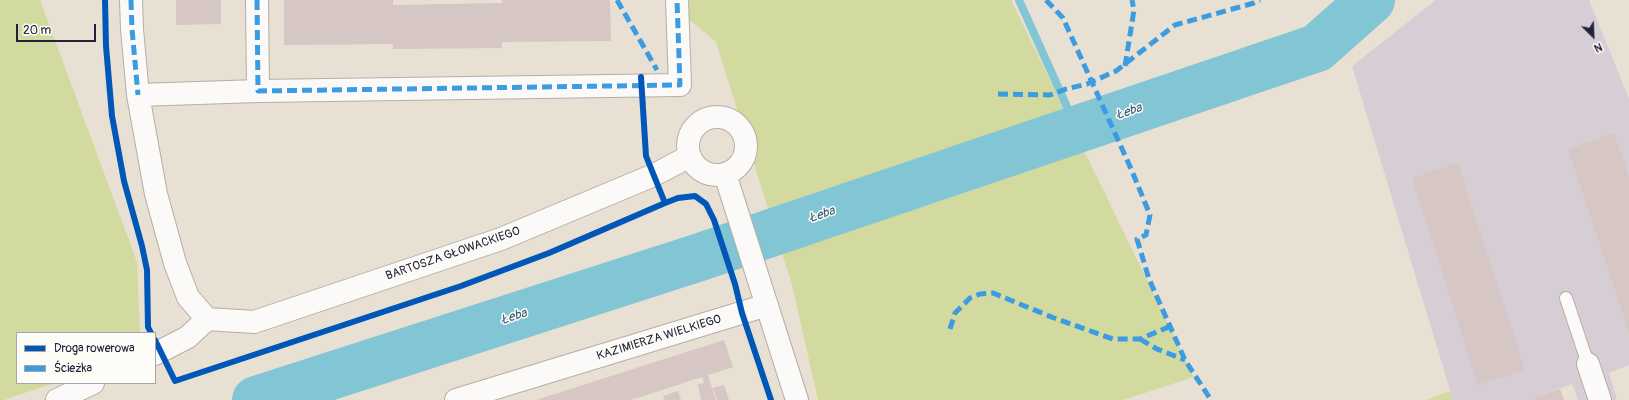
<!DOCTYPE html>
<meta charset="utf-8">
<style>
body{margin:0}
#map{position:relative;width:1629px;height:400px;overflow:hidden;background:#e8e0d2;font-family:Pangolin,sans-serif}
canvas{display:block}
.legend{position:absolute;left:16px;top:332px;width:140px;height:52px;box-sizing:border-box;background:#fdfcf7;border:1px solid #a5a5ac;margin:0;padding:5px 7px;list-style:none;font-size:12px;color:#22223b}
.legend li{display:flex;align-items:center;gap:8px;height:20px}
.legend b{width:20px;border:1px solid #a5a5ac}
.north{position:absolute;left:1573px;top:16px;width:40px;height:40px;-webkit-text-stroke:3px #fdfcf7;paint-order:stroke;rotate:156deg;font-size:11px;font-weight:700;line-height:16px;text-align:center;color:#22223b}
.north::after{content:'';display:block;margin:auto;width:14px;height:18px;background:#22223b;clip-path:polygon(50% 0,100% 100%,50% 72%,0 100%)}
.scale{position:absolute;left:16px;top:24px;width:80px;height:18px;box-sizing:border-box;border:2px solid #22223b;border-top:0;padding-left:5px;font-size:12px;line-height:14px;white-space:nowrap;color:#22223b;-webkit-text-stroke:3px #fdfcf7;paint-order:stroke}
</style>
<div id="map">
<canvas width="1629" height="400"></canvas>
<ul class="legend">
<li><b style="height:5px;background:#0057b8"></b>Droga rowerowa</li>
<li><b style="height:5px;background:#3c9ce2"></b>Ścieżka</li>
</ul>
<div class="north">N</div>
<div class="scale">20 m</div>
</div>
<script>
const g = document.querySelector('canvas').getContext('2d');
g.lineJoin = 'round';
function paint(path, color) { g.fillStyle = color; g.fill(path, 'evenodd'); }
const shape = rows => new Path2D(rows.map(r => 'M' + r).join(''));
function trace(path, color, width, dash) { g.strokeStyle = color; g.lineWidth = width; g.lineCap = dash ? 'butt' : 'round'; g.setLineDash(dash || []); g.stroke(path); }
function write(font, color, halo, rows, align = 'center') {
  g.font = font + ' Pangolin,sans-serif'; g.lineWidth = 3; g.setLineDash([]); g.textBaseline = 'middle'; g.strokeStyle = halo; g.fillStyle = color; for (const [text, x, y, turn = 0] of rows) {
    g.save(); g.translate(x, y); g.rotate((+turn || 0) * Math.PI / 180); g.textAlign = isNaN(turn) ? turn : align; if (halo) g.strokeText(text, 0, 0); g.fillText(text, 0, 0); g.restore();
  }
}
const industrial = shape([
 [1436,0,1589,0,1629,99,1629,365,1609,373,1617,400,1578,400,1572,384,1529,400,1453,400,1352,66]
]);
const green = shape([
 [0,0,40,0,137,262,140,333,17,333,17,383,54,383,4,400,0,400],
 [684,0,1011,0,1194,377,1123,400,818,400,792,285,716,42,685,16],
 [1450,391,1453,400,1426,400]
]);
const stream = shape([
 [1019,0,1077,129]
]);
const river = shape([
 [256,400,697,258,1317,48,1371,0]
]);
const building = shape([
 [176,0,221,0,221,24,176,25],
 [284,0,393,0,393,5,502,3,502,0,610,0,611,41,502,42,502,48,393,49,393,44,284,45],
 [1614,133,1629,177,1629,332,1568,149],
 [1458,163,1525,370,1478,385,1412,178],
 [724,340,733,367,708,375,716,400,701,400,698,384,704,383,702,377,631,400,536,400],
 [724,385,729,400,717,400,713,388],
 [1560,389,1564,400,1529,400],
 [678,391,681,400,664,400,663,396]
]);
const service = shape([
 [1566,298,1588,364]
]);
const minor = shape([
 [131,0,132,29,138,95],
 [257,0,258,91],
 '688 146a29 29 0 1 1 58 0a29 29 0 1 1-58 0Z',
 [725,174,797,400],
 [207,319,188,297,175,263,156,194,138,95,258,91,680,85,677,0],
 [155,354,188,337,207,319,254,322,501,239,654,175,690,156],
 [1588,364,1600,400],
 [57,400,93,383],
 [456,400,767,305]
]);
const quiet = shape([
 [131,0,132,29,138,95],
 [257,0,258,91,680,85,677,0],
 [617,0,657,70],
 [1046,0,1063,18,1132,171,1150,215,1146,235,1137,239,1149,279,1185,360,1211,400],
 [1125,66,1134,10,1132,0],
 [998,94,1050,95,1066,89,1087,84,1116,71,1175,25,1254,3,1260,0],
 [950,329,955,313,970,298,980,294,993,293,1054,318,1113,339,1140,339,1171,326],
 [1140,339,1157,349,1185,360]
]);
const cycleway = shape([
 [105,0,106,46,112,116,124,181,142,246,147,270,148,327,151,333],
 [641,77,646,156,665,203],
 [155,340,175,381,461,286,549,253,665,203,678,198,695,196,706,204,714,220,735,284,742,313,771,400]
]);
const streetNames = [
 ["BARTOSZA GŁOWACKIEGO",453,254,-19],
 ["KAZIMIERZA WIELKIEGO",659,338,-17]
];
const waterNames = [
 ["Łeba",1129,112,-19],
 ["Łeba",822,215,-19],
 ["Łeba",514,317,-18]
];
paint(industrial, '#d7ced5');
paint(green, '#d3daa0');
trace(stream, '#82c6d5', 8);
trace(river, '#82c6d5', 48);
paint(building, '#d6c6c4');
trace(service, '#b3aea8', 14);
trace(minor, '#b3aea8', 24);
trace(service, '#fcfaf8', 12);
trace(minor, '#fcfaf8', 22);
trace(quiet, '#3c9ce2', 5, [10, 5]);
trace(cycleway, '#0057b8', 6);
write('12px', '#22223b', '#fdfcf7', streetNames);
write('italic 13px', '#375f79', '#fdfcf7', waterNames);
</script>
